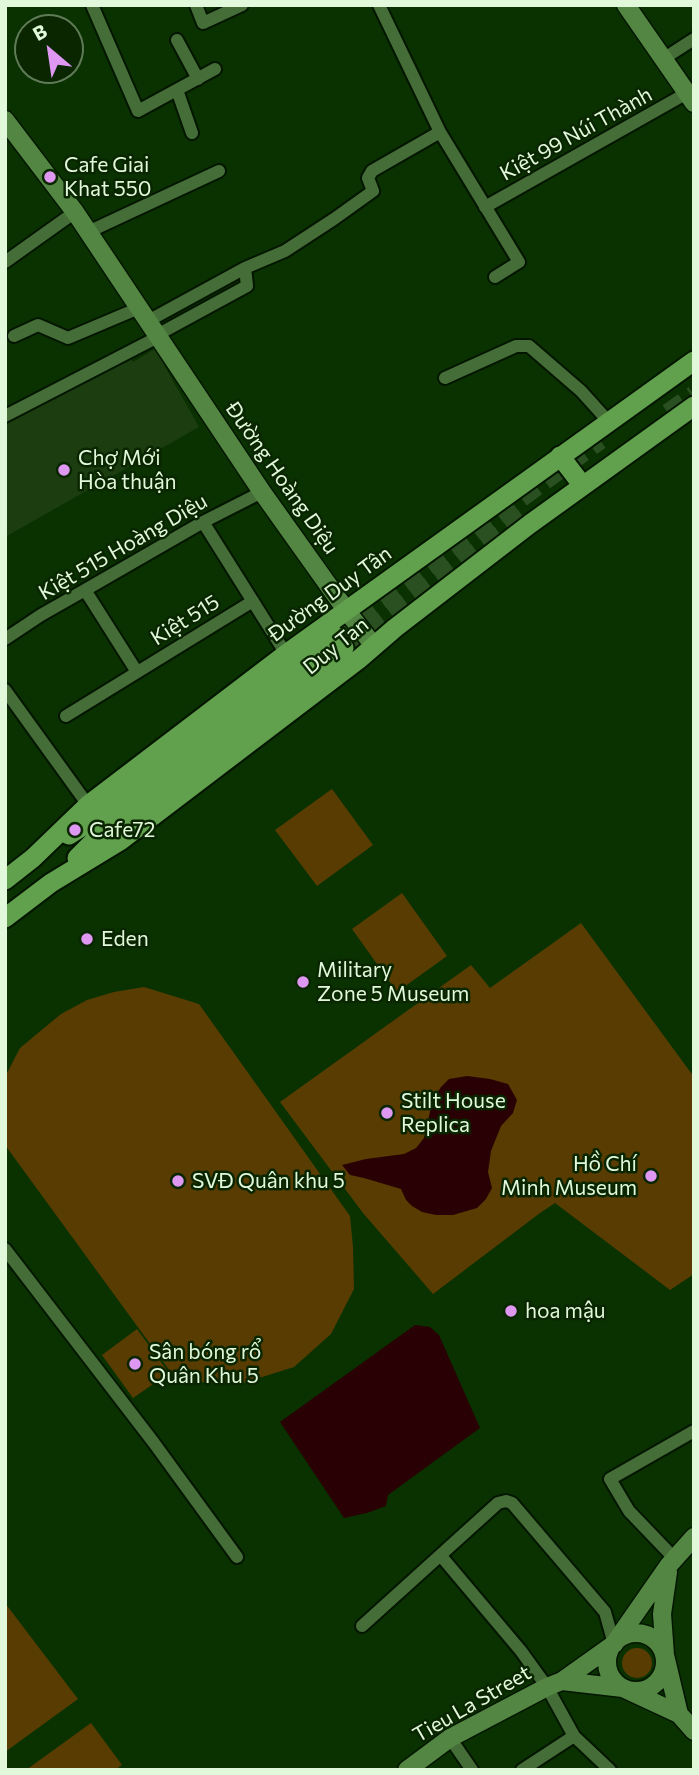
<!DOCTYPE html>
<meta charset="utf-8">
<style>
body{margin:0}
#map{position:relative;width:699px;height:1775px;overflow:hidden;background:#0a3200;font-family:Commissioner,sans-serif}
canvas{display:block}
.frame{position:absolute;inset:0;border:7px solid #e1f8da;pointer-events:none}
.north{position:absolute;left:14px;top:14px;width:70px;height:70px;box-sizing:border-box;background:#092600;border:2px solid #5f7a57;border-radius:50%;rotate:331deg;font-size:19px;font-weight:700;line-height:28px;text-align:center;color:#e1f8da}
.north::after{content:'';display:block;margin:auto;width:24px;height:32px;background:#de98f2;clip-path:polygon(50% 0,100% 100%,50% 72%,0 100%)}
</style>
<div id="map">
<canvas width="699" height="1775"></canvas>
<div class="frame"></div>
<div class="north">B</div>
</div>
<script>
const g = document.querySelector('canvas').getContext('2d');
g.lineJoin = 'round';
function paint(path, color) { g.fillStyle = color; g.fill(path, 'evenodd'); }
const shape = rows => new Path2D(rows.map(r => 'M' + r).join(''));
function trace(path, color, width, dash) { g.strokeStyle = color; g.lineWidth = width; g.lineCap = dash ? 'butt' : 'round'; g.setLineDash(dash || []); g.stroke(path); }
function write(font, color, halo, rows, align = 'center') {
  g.font = font + ' Commissioner,sans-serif'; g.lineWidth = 5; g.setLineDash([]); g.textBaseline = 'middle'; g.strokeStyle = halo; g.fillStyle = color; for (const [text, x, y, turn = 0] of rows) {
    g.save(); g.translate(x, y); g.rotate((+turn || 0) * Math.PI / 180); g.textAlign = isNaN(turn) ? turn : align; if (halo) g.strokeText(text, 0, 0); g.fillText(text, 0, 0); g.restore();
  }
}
const built = shape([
 [155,349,199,427,5,537,5,425,129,356,133,362]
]);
const green = shape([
 [332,789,373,845,317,886,275,830],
 [402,893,447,956,397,992,352,929],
 [581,923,694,1077,694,1274,670,1290,555,1203,540,1213,433,1294,363,1213,280,1102,471,965,490,988],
 [144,987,199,1004,350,1216,353,1247,354,1289,331,1334,294,1367,243,1383,194,1382,175,1378,5,1145,5,1077,20,1048,61,1014,87,1000,114,992],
 [137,1329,169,1373,133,1398,102,1355],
 [5,1603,78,1699,5,1752],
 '622 1663a15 15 0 1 1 30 0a15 15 0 1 1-30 0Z',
 [91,1723,122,1765,115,1770,26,1770]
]);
const water = shape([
 [467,1076,490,1079,508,1084,517,1100,513,1113,501,1126,491,1151,488,1172,492,1188,486,1199,477,1208,453,1215,436,1215,422,1212,412,1206,406,1200,401,1189,364,1178,350,1175,342,1165,366,1159,404,1154,416,1148,424,1138,433,1099,441,1087,449,1079],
 [415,1325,430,1327,439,1335,480,1428,388,1495,386,1506,367,1513,344,1518,280,1422]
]);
const primaryTunnel = shape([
 [668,413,694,395],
 [334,635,600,440],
 [344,648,527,515]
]);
const minor = shape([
 [92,5,138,111,215,69],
 [196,5,203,23,242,5],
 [379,5,440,132,519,262,495,277],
 [177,40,198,79],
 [663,59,694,39],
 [177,90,192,133],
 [485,207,687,93],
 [88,232,219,171],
 [5,262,75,212],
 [148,321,245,268],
 [157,335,247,286,245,268,285,251,334,219,373,191,368,178,372,171,440,132],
 [14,336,38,325,68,338,139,308],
 [445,378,516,346,529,346,581,391,609,422],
 [5,416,158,337],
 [203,522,286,654],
 [85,590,137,672],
 [5,639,41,615,85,590,203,522,262,492],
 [5,690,88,805],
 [66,716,253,601],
 [5,1249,154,1443,237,1557],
 [441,1556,521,1651,547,1687,574,1736,610,1770],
 [675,1559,629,1511,610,1479,694,1431],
 [362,1626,498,1503,506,1501,512,1503,605,1612,614,1644],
 [450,1738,472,1770],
 [522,1770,574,1736]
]);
const secondary = shape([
 [626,5,694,103],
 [5,120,75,212,262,492,346,610,374,646],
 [668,1572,662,1614,665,1655,679,1714],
 '607 1662a29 29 0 1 1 58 0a29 29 0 1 1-58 0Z',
 [562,1681,623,1688,679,1714,694,1731],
 [407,1770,450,1738,547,1687,562,1681,614,1644,669,1565,694,1537]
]);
const primary = shape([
 [560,456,583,486],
 [69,835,97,817,334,635],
 [77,858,106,829,344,648],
 [5,880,33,858,88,805,286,654,694,361],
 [5,918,51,883,120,841,358,660,395,628,530,524,694,406]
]);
const markers = [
 [50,177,7,"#de98f2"],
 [64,470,7,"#de98f2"],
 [75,830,7,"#de98f2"],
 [87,939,7,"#de98f2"],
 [303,982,7,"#de98f2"],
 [387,1113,7,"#de98f2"],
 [651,1176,7,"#de98f2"],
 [178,1181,7,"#de98f2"],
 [511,1311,7,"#de98f2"],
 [135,1364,7,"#de98f2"]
];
const streetNames = [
 ["Kiệt 99 Núi Thành",576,134,-29],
 ["Đường Hoàng Diệu",282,478,55],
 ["Kiệt 515 Hoàng Diệu",123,547,-30],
 ["Đường Duy Tân",330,594,-36],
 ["Kiệt 515",185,620,-32],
 ["Duy Tan",336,646,-39],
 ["Tieu La Street",472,1704,-30]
];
const poiNames = [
 ["Cafe Giai",64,165],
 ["Khat 550",64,189],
 ["Chợ Mới",78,458],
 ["Hòa thuận",78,482],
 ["Cafe72",89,830],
 ["Eden",101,939],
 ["Military",317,970],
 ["Zone 5 Museum",317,994],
 ["Stilt House",401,1101],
 ["Replica",401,1125],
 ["Hồ Chí",637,1164,"right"],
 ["Minh Museum",637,1188,"right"],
 ["SVĐ Quân khu 5",192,1181],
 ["hoa mậu",525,1311],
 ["Sân bóng rổ",149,1352],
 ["Quân Khu 5",149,1376]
];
paint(built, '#1c3d10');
paint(green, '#593c02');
paint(water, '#290003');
trace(primaryTunnel, '#2a5021', 19, [19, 10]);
trace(minor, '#041600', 16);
trace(secondary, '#041600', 21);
trace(primary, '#041600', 23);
trace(minor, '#456d38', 12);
trace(secondary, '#538642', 18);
trace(primary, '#61a04c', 19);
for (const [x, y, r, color] of markers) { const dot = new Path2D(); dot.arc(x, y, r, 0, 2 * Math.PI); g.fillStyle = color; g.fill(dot); trace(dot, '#092600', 2.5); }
write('21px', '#e1f8da', '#092600', streetNames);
write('21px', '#e1f8da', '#092600', poiNames, 'left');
</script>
